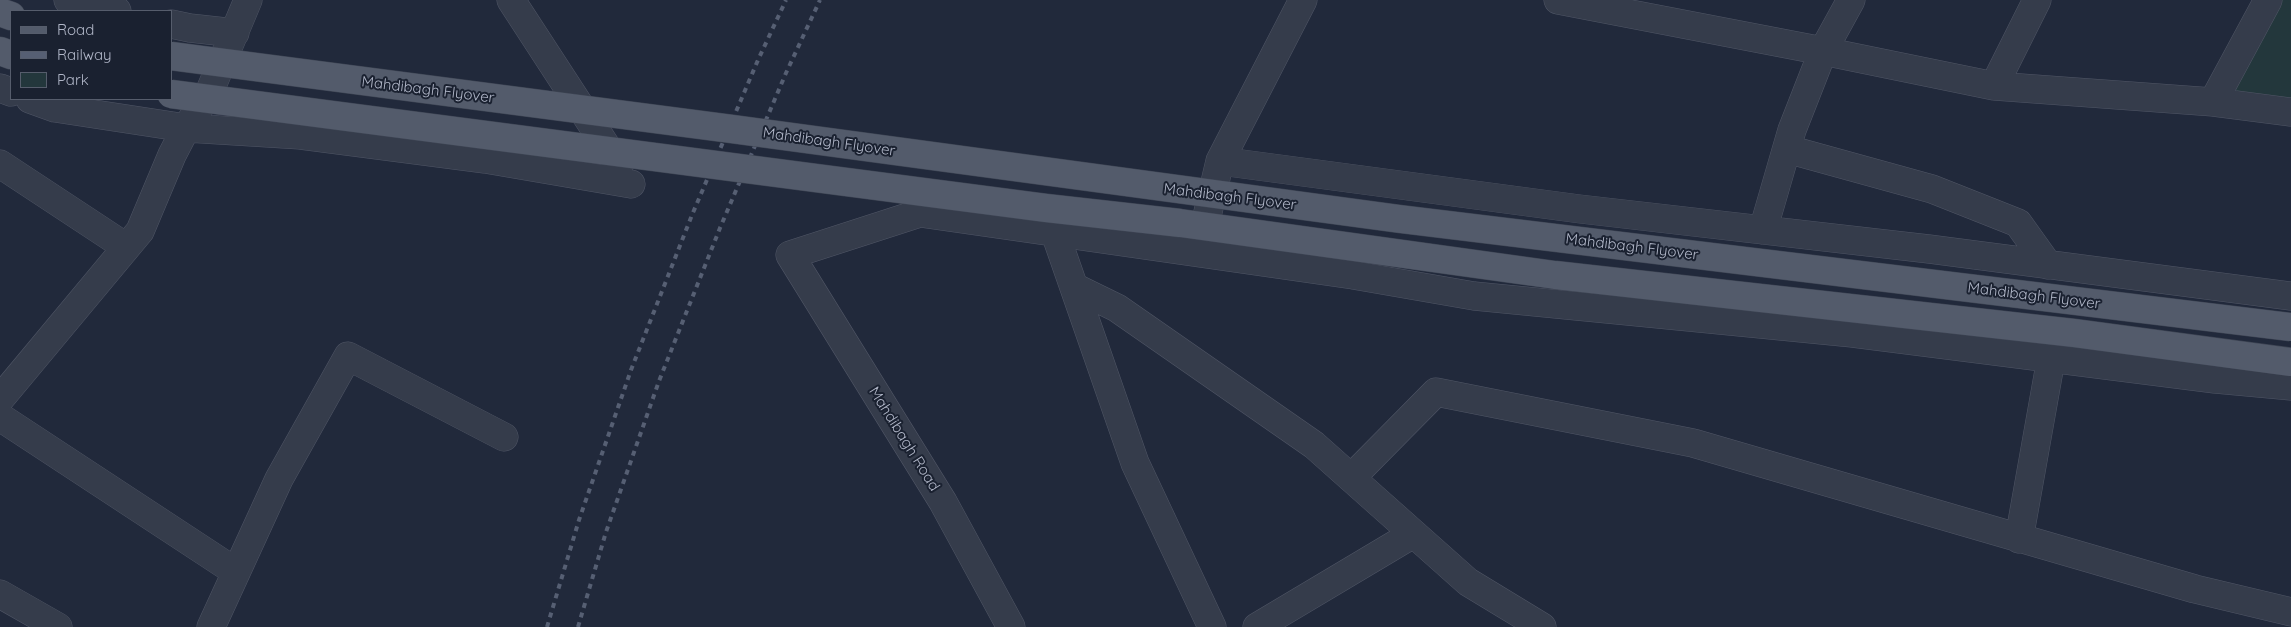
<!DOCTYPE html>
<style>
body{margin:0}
#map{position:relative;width:2291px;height:627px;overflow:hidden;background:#21293b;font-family:Quicksand,sans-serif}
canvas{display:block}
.legend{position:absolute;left:10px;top:10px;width:162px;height:90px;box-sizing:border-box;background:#1a2130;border:1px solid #565d6c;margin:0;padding:6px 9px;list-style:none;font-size:15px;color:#b0b6c7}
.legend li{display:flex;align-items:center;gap:10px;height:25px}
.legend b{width:25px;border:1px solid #565d6c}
</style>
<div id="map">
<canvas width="2291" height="627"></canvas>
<ul class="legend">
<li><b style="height:6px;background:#535b6b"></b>Road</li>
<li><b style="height:6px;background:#565f73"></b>Railway</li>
<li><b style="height:14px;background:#23373c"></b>Park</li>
</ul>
</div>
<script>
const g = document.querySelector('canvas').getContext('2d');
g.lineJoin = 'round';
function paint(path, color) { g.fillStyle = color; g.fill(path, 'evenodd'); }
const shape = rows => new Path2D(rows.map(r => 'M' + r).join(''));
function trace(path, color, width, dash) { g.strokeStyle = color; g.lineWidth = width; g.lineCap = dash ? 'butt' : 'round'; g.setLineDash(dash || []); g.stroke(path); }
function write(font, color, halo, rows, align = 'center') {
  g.font = font + ' Quicksand,sans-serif'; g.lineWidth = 4; g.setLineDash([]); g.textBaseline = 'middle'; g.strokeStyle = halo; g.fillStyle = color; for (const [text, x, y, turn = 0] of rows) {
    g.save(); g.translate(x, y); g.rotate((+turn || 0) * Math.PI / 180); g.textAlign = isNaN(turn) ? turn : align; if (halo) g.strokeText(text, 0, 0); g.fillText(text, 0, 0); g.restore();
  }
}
const green = shape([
 [2268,0,2291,0,2291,112,2213,102]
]);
const minor = shape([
 [68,0,117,11],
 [511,0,619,166],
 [1558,0,1823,51,1994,86,2213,102,2291,112],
 [171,24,190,28,235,33],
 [1994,86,2037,0],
 [0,88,11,92],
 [30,99,55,108,186,128,300,135,485,159,631,184],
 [2213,102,2268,0],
 [1787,149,1932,189,2018,223,2048,265],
 [1220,161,1580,209,1929,249,2291,296],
 [0,164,126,247],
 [1763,230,1792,130,1823,51,1851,0],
 [1055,233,1135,463,1212,627],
 [1199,250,1220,161,1303,0],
 [1074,287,1117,308,1314,445,1468,582,1542,627],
 [0,399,140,231,172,155,186,128,209,93,248,0],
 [0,417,236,572],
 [1351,478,1436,392,1693,443,2195,589,2291,612],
 [2019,539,2051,359],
 [0,594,58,627],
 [211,627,279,479,348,356,504,437],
 [1011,627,943,502,790,255,920,213,1353,275,1474,296,1852,333,2215,379,2291,386],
 [1257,627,1413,534]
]);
const major = shape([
 [0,12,11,16],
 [0,51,11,55]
]);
const rail = shape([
 [547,627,579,520,631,370,692,215,758,60,786,0],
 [578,627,606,532,659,381,720,228,786,73,820,0]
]);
const majorBridge = shape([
 [171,56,732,129,1400,219,2291,327],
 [171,94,1046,208,1180,223,1555,275,2074,333,2291,362]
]);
const streetNames = [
 ["Mahdibagh Flyover",428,90,7],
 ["Mahdibagh Flyover",829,142,8],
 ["Mahdibagh Flyover",1230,197,7],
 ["Mahdibagh Flyover",1632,247,7],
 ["Mahdibagh Flyover",2034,296,7],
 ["Mahdibagh Road",904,439,58]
];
paint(green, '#23373c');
trace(minor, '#505666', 29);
trace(major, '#3e4554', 29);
trace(minor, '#353c4b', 28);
trace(major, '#535b6b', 28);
trace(rail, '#565f73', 4, [5, 5]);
trace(majorBridge, '#3e4554', 29, []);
trace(majorBridge, '#535b6b', 28);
write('15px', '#b0b6c7', '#1a2130', streetNames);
</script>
